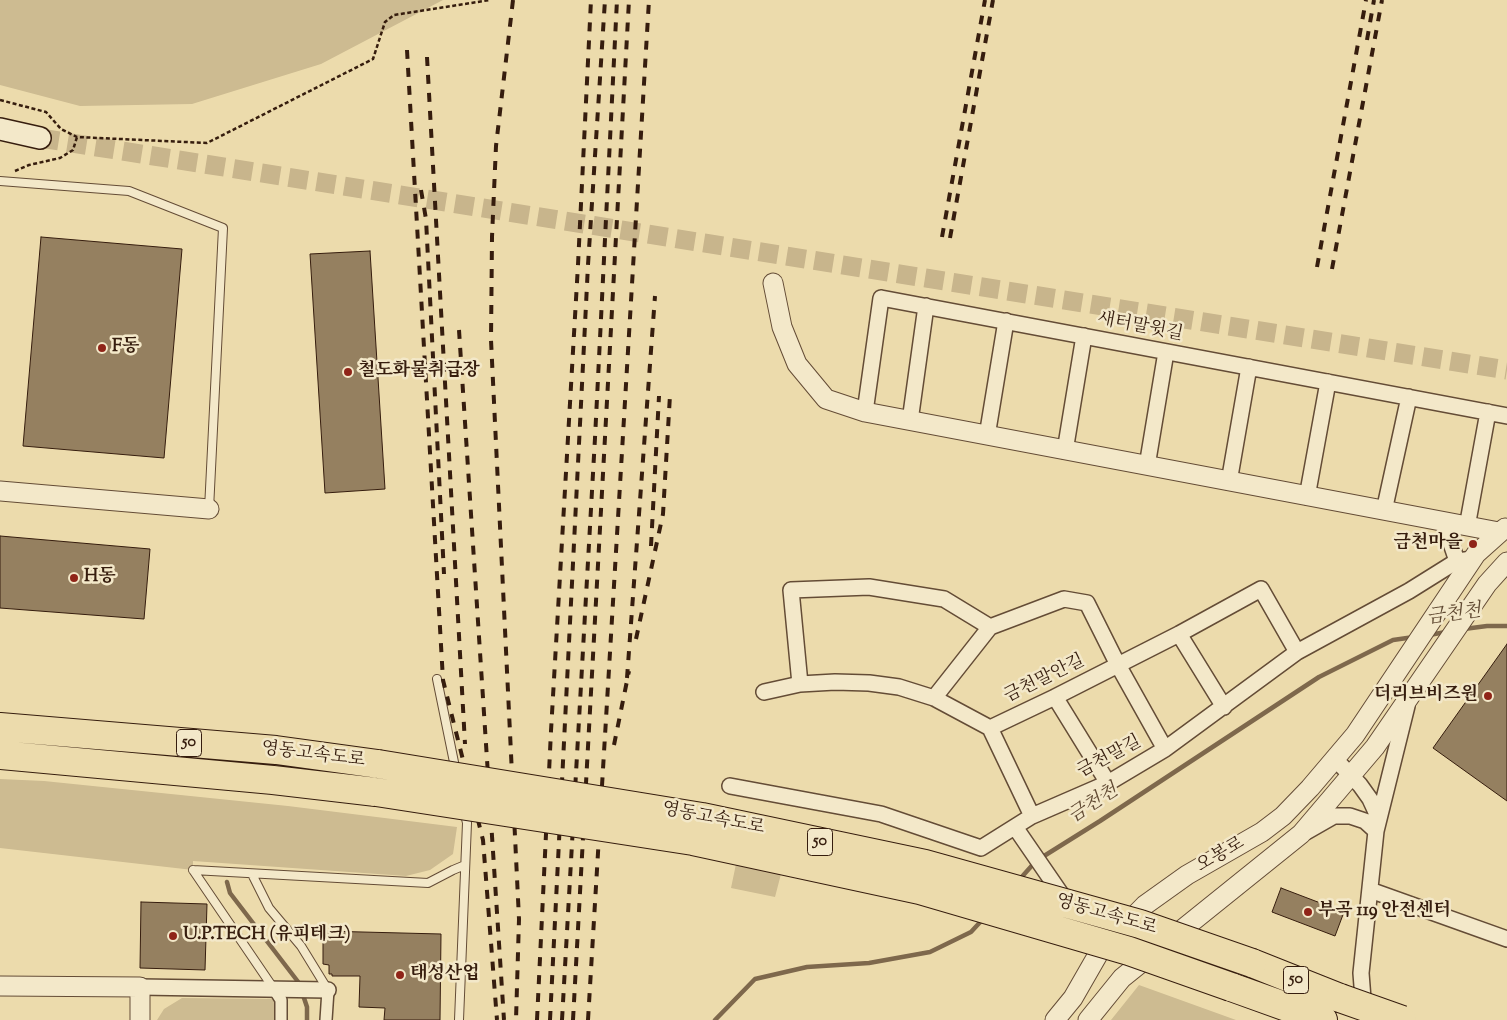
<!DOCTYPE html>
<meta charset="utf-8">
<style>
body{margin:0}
canvas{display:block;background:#ecdbac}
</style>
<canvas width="1507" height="1020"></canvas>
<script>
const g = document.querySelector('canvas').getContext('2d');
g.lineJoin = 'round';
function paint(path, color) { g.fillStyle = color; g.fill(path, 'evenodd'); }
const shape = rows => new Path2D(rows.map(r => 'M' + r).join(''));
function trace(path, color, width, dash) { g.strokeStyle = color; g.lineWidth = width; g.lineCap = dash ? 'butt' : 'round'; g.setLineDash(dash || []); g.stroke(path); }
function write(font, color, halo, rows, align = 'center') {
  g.font = font + ' "Sorts Mill Goudy","Noto Serif KR",serif'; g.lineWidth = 5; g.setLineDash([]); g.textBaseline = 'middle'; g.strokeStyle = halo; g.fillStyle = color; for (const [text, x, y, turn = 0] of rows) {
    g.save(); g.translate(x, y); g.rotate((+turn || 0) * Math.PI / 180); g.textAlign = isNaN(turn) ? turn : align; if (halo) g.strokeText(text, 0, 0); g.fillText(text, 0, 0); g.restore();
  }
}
const green = shape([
 [0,0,443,0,321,64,192,104,80,106,0,85],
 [0,779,44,781,288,806,457,827,453,854,430,870,406,876,193,861,193,870,0,848],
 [736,864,781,874,775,897,731,888],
 [1139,985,1236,1020,1111,1020],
 [182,998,274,999,277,1001,278,1020,157,1020,164,1009]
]);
const stream = shape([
 [1464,629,1487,626,1507,626],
 [1429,635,1446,632],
 [1019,880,1036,861,1100,821,1319,677,1393,640,1414,637],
 [227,882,230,893,299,983,307,1007,307,1020],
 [715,1020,755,979,807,967,869,963,930,952,971,932,983,919]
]);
const building = shape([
 [41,237,182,249,164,458,23,446,41,237],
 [370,251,385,489,325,493,310,254,370,251],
 [0,536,150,549,144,619,0,608,0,536],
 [1507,644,1507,801,1433,748,1507,644],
 [1281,888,1344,912,1335,936,1272,912,1281,888],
 [141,902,207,904,205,970,140,968,141,902],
 [323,931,441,934,440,1020,384,1020,385,1008,359,1007,360,976,332,976,332,974,329,974,329,965,323,964,323,931]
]);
const tertiaryTunnel = shape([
 [40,138,1507,370]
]);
const path = shape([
 [0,100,46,112,61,129,77,137,207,143,373,59,385,22,394,15,490,0],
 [15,171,29,165,60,158,73,150,77,137]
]);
const service = shape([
 [0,181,129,191,223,228,209,509],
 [437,679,456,772],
 [193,870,428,883,453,870,465,865],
 [193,870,274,989],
 [252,874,269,908,301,946,328,990],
 [459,1020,467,823,464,810]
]);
const pedestrian = shape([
 [274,989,281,1000,281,1020],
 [326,1020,328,990]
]);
const minor = shape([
 [865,412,881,298,1507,416],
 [910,421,926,306],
 [987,436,1006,321],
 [1065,451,1084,336],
 [1147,466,1166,352],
 [1229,482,1249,367],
 [1307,497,1328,382],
 [1384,511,1409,397],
 [1444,523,1457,561],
 [1467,527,1488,412],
 [1179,634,1224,707],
 [800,684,791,590,869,587,944,599,990,627],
 [764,692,800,684,835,682,869,683,899,687,934,698,990,728,1055,697,1179,634,1261,589,1297,652],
 [1055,697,1108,783],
 [934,698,990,627,1064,599,1087,603,1118,665,1165,749],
 [990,728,1032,816],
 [1335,759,1360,785,1370,799,1376,812,1376,831,1361,973,1364,1012],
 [730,786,881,814,981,848,1032,816,1108,783,1165,749,1297,652,1409,591,1457,561,1473,559],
 [1015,827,1092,939],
 [1306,832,1334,816,1350,816,1365,821,1376,831,1407,706],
 [1370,890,1507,939],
 [140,987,328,990]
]);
const tertiary = shape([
 [773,283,782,327,797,364,826,399,865,412,1499,532],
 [0,491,209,509],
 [0,986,140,987,140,1020],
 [1055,1020,1073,998,1100,951,1145,905,1187,875,1262,832,1283,816,1310,788,1355,735,1476,554,1505,528],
 [1088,1020,1122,978,1301,834,1375,747,1487,584,1507,562]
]);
const secondary = shape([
 [0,129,40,138]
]);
const motorway = shape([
 [0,727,276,750,378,764],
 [0,755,273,780,376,792],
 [1252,963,1340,998],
 [1231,987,1323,1020]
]);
const rail = shape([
 [513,0,496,146,492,237,491,340,519,919,516,1020],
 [1367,40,1374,0],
 [407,50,443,680,483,840,497,1020],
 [427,57,465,744],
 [421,190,426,219,444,574],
 [942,237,985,0],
 [950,238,993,0],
 [1317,267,1366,0],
 [1332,269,1382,0],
 [459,330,504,1020],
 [651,546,659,396],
 [636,639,663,514,670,395],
 [627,678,655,296],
 [614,745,629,671],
 [537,1020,551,731,578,265,591,0],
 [550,1020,588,265,605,0],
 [562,1020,595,438,617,0],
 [573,1020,629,0],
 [588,1020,649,0]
]);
const motorwayBridge = shape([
 [378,764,702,817,925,864,1140,924,1252,963],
 [376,792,693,841,920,890,1129,951,1231,987],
 [1340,998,1402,1020]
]);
const markers = [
 [102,348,5,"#8f2418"],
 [348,372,5,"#8f2418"],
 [1473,544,5,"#8f2418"],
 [74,578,5,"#8f2418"],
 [1488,696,5,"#8f2418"],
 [1308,912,5,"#8f2418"],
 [173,936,5,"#8f2418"],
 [400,975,5,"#8f2418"]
];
const shields = [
 [189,743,25],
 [820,842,25],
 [1296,980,25]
];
const shieldNames = [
 ["50",189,743],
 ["50",820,842],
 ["50",1296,980]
];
const streetNames = [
 ["새터말윗길",1140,328,11],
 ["금천말안길",1045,680,-26],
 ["영동고속도로",313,756,7],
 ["금천말길",1110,758,-28],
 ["영동고속도로",713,820,11],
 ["오봉로",1221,856,-30],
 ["영동고속도로",1106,916,16]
];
const poiNames = [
 ["F동",112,348],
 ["철도화물취급장",358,372],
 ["금천마을",1463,544,"right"],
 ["H동",84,578],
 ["더리브비즈원",1478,696,"right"],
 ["부곡 119 안전센터",1318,912],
 ["U.P.TECH (유피테크)",183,936],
 ["태성산업",410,975]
];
const waterNames = [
 ["금천천",1454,616,-8],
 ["금천천",1094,805,-33]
];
paint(green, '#cdbb91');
trace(stream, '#7e684c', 4.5);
paint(building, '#958060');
trace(building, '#361d0e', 1);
trace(tertiaryTunnel, '#c8b58c', 19, [19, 9]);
trace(service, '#644c36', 10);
trace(pedestrian, '#644c36', 14);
trace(minor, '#644c36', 18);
trace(tertiary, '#644c36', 21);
trace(secondary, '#361d0e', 24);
trace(motorway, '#361d0e', 30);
trace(path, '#361d0e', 2.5, [4, 2.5]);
trace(service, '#f3e8c9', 8);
trace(pedestrian, '#f3e8c9', 11);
trace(minor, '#f3e8c9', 15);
trace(tertiary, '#f3e8c9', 19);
trace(secondary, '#f3e8c9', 21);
trace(motorway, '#ecdbac', 28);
trace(rail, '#361d0e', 4, [9, 9]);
trace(motorwayBridge, '#361d0e', 30, []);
trace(motorwayBridge, '#ecdbac', 28);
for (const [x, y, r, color] of markers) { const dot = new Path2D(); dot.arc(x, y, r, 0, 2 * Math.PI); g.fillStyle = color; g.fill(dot); trace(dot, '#f3e8c9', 2); }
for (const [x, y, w] of shields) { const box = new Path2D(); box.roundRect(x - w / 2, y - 13.5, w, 27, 4); g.fillStyle = '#f3e8c9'; g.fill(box); trace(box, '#361d0e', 1); }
write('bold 16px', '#361d0e', null, shieldNames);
write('18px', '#361d0e', '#f3e8c9', streetNames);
write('bold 18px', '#361d0e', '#f3e8c9', poiNames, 'left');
write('italic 19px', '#604932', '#f3e8c9', waterNames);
</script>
